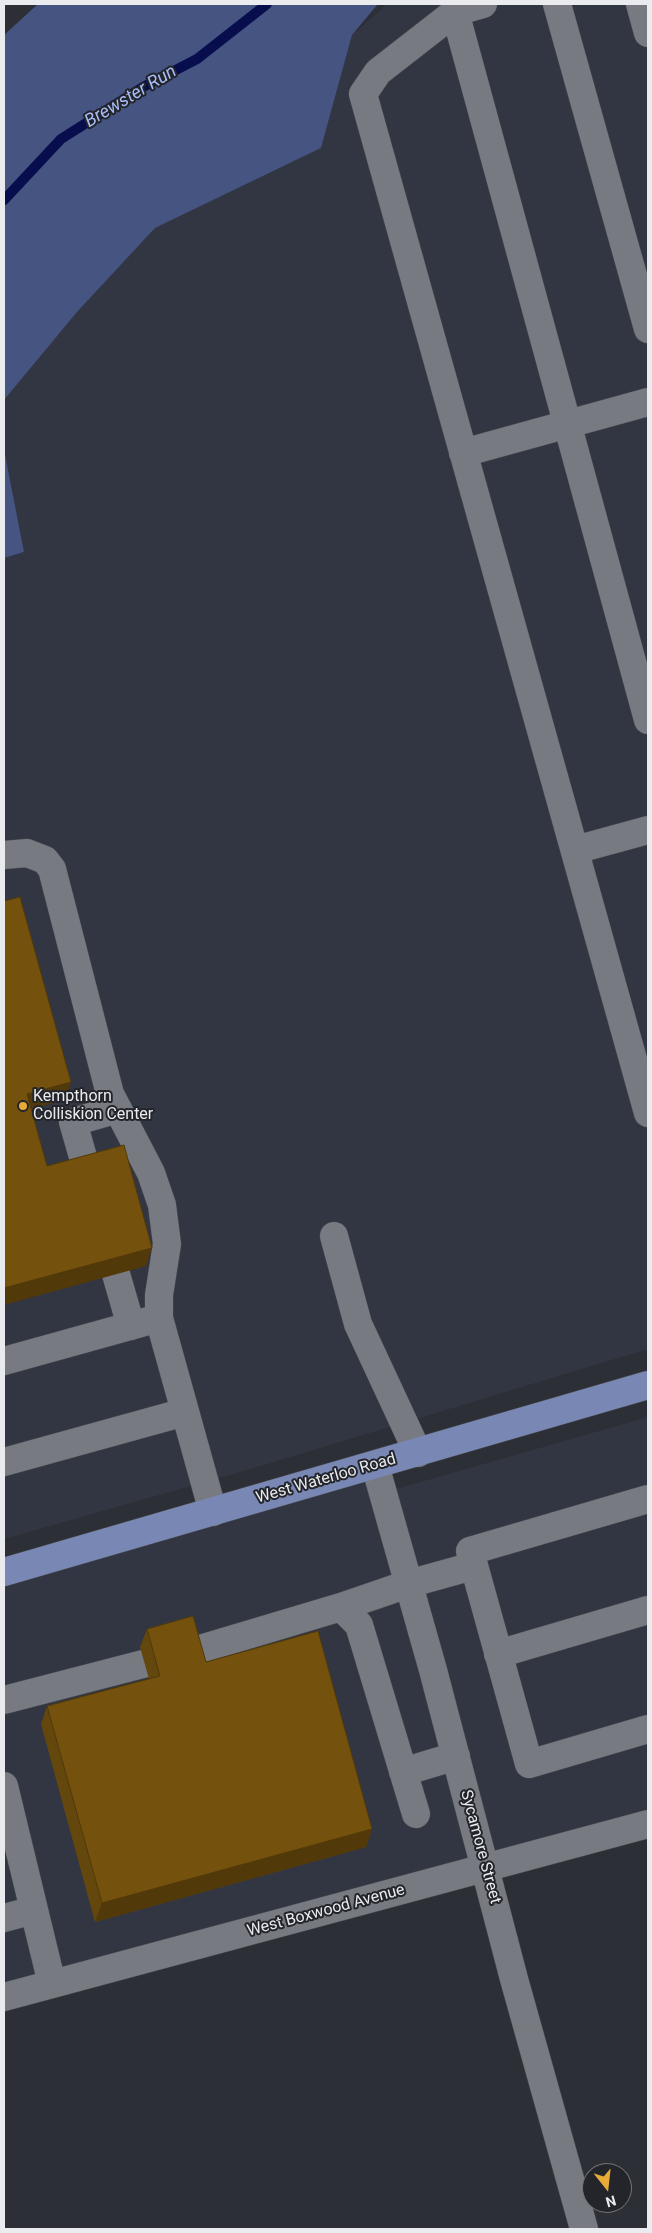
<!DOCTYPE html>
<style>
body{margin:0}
#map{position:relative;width:652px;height:2233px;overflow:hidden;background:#2c2f35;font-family:Roboto,sans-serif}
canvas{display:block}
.frame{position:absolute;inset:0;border:5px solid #e9ebef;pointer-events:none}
.north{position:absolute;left:582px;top:2163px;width:50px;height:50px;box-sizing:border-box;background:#23252b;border:1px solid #727479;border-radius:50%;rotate:164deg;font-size:14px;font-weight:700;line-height:20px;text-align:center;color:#e9ebef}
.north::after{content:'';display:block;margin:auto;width:18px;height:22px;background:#e9ab38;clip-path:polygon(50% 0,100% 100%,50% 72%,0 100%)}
</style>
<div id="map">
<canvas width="652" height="2233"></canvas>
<div class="frame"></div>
<div class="north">N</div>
</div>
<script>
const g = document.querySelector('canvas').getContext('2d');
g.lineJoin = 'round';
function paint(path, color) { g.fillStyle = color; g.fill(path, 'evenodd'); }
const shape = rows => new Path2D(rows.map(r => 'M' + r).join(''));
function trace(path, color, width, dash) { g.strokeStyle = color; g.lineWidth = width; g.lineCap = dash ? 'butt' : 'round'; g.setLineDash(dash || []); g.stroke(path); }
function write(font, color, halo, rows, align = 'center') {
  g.font = font + ' Roboto,sans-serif'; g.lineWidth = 4; g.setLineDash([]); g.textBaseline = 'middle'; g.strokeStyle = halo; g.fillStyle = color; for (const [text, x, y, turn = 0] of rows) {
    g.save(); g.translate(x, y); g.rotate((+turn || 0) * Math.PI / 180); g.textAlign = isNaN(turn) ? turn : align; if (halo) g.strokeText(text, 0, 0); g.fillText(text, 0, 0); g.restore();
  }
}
const built = shape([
 [387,4,648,4,648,1349,254,1468,4,1539,4,558,24,552,4,449,4,400,77,312,155,228,321,148,352,35],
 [648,1417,648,1817,496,1857,396,1489],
 [375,1465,486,1868,4,1998,4,1572]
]);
const green = shape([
 [38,4,378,4,352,35,321,148,155,228,77,312,4,400,4,35],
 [4,449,24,552,4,558]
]);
const stream = shape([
 [4,200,61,139,143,87,197,59,267,4]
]);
const minor = shape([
 [483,4,455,12,378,72,363,94,648,1113],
 [557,4,648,329],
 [640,4,648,33],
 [455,12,648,720],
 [463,453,648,402],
 [575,850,648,830],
 [4,855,27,853,45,860,52,869,110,1094,151,1173,162,1205,167,1244,159,1295,159,1318,213,1512],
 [87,1171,73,1122,118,1109],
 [334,1236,358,1324,418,1453],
 [116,1274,131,1326],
 [4,1361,159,1318],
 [4,1462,185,1412],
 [375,1465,433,1670,514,1979,584,2229],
 [648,1499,470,1551,529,1764,648,1729],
 [341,1607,408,1584,473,1566],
 [498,1654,648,1610],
 [4,1700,197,1650,341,1607,359,1625,416,1814],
 [403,1772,456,1756],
 [4,1786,52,1984],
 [4,1918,34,1910],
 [4,1997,648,1824]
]);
const major = shape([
 [4,1572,648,1385]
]);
const wall = shape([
 [147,1629,206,1662,372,1829,366,1847,95,1922,41,1724,47,1706,149,1679,140,1647]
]);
const shadedWall = shape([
 [71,1082,65,1100,20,1112,27,1094],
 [152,1248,146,1266,4,1305,4,1288],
 [372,1829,366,1847,95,1922,102,1903]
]);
const building = shape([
 [20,897,71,1082,27,1094,47,1166,124,1145,152,1248,4,1288,4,901,20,897],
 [193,1616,206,1662,318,1631,372,1829,102,1903,47,1706,160,1676,147,1629,193,1616]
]);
const markers = [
 [23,1106,5,"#e9ab38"]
];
const poiNames = [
 ["Kempthorn",33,1097],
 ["Colliskion Center",33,1115]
];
const streetNames = [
 ["West Waterloo Road",326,1479,-16],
 ["Sycamore Street",480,1847,75],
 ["West Boxwood Avenue",326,1911,-15]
];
const waterNames = [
 ["Brewster Run",131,97,-31]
];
paint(built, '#323642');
paint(green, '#455481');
trace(stream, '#080e4d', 10);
trace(minor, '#484a4f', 29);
trace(major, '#484a4f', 29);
trace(minor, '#777a81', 28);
trace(major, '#7887b3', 28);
paint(wall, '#64470c');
paint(shadedWall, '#51390a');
paint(building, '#74520e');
trace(building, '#51390a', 1);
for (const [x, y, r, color] of markers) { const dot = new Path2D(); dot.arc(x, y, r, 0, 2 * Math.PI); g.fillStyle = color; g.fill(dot); trace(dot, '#23252b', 2); }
write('16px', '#e9ebef', '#23252b', poiNames, 'left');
write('16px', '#e9ebef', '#23252b', streetNames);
write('italic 18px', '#a8bdf7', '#23252b', waterNames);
</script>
